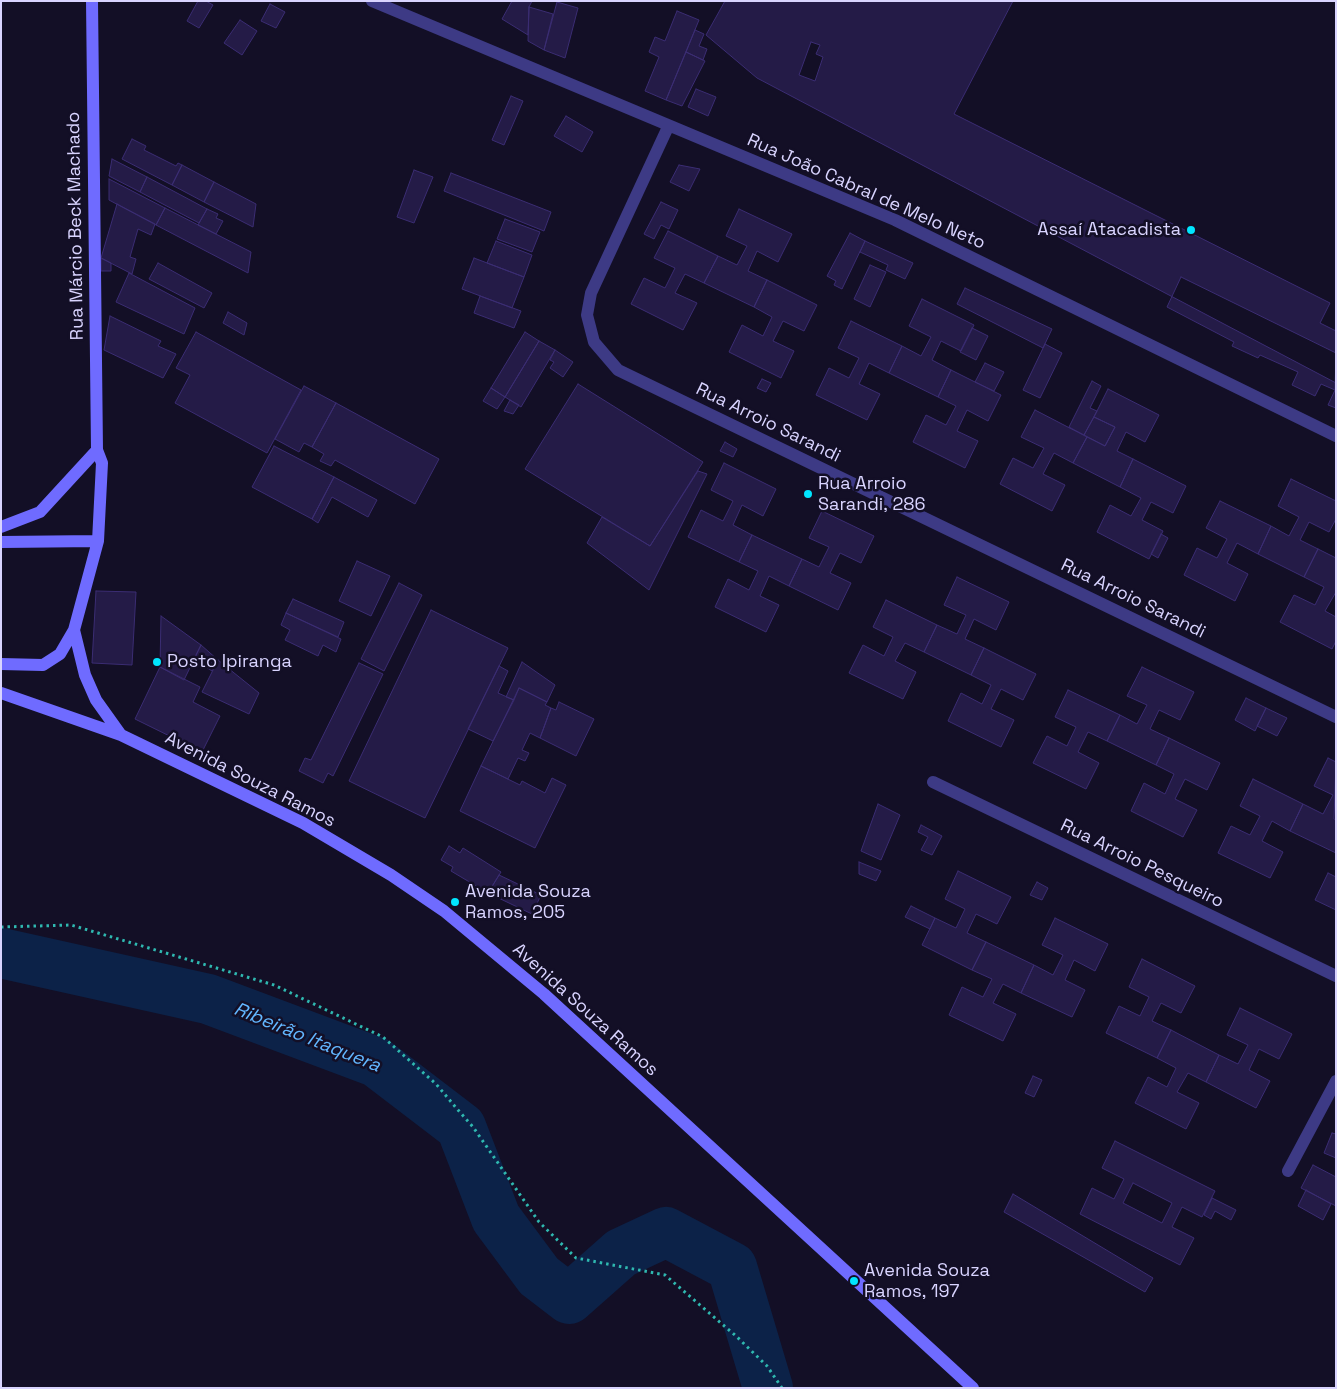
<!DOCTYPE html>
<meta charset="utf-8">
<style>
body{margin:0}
#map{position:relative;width:1337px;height:1389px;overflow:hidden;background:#130f26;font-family:"Space Grotesk",sans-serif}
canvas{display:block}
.frame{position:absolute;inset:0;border:2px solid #d9d4ff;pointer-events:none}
</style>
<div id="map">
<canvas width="1337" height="1389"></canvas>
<div class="frame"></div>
</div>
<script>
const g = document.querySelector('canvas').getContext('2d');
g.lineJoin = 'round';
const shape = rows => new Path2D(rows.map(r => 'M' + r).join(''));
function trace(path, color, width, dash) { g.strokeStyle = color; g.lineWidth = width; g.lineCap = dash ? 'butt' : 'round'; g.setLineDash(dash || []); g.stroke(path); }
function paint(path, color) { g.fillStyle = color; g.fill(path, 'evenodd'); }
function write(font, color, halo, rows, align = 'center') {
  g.font = font + ' "Space Grotesk",sans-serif'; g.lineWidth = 5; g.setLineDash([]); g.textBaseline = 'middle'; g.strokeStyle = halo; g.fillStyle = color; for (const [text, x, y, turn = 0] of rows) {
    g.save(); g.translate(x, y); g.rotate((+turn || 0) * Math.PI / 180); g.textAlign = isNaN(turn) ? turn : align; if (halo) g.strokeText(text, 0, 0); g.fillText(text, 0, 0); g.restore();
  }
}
const river = shape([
 [1,953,208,999,376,1062,461,1127,496,1218,539,1276,569,1299,621,1253,666,1232,732,1267,768,1388]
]);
const building = shape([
 [198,1,206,1,213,5,199,28,187,21,198,1],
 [512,1,532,1,529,7,528,35,502,19,512,1],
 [725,1,1336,1,1336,383,757,78,706,35,725,1],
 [1013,1,1336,1,1336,331,1320,323,1330,303,954,114,1013,1],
 [557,2,578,8,565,58,544,50,557,2],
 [270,4,285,12,276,28,261,21,270,4],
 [529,7,553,14,544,50,528,41,529,7],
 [677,11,699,20,666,100,645,91,659,57,649,52,655,37,665,41,677,11],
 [240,20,257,31,242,55,224,43,240,20],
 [695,30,704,34,699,46,707,49,703,60,686,52,695,30],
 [811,42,820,45,816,54,823,57,815,81,799,75,811,42],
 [686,52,705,61,682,106,666,100,686,52],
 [696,89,716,97,708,116,688,107,696,89],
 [511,96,523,101,504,145,492,140,511,96],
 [566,116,593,132,582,152,554,136,566,116],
 [132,139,146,146,144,150,176,166,178,163,182,165,172,185,122,159,132,139],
 [112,159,147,177,140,192,109,176,112,159],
 [182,165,214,182,204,202,172,185,182,165],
 [679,165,700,169,689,191,670,182,679,165],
 [414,170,433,177,414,223,397,217,414,170],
 [451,173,551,212,544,231,444,191,451,173],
 [147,177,207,209,199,223,140,192,147,177],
 [109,179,165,208,156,225,109,200,109,179],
 [214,182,256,204,253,227,204,202,214,182],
 [661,202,678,210,669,229,661,225,654,239,644,234,661,202],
 [117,204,155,224,151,235,138,229,130,257,136,259,132,274,101,258,117,204],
 [165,208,251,252,248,273,156,225,165,208],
 [207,209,218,214,216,218,223,221,216,234,198,225,207,209],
 [739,209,792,234,778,262,757,251,748,271,767,280,754,307,704,283,718,256,737,265,747,246,726,236,739,209],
 [505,219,540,232,532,252,497,239,505,219],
 [668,231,718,256,704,283,685,274,675,293,697,303,683,330,631,304,644,278,665,288,675,268,654,258,668,231],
 [850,233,865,241,842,289,834,285,836,281,827,276,850,233],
 [496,241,532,255,524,277,487,263,496,241],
 [865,241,913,263,905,279,886,270,888,265,860,252,865,241],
 [101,258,111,263,111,271,101,271,101,258],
 [474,258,524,277,512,308,462,289,474,258],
 [158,263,212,293,204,308,149,279,158,263],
 [870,265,886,272,870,307,854,299,870,265],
 [129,273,195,308,184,334,116,302,129,273],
 [1181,277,1336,353,1335,390,1321,384,1315,396,1292,385,1298,372,1260,355,1258,358,1232,346,1234,342,1167,307,1181,277],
 [767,280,817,305,804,331,783,321,773,341,794,351,781,378,729,352,742,325,763,336,772,317,754,307,767,280],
 [965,288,1052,329,1043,348,957,304,965,288],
 [480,296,521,311,514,328,474,313,480,296],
 [922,299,974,325,961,351,941,341,932,360,951,370,938,397,889,373,902,346,921,356,931,337,909,326,922,299],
 [228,312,247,323,244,335,223,323,228,312],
 [110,316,161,341,158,346,176,354,163,378,104,350,110,316],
 [851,321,902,346,889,373,869,363,859,384,880,394,867,420,816,395,829,368,849,378,859,358,838,348,851,321],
 [972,328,988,336,976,360,960,352,972,328],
 [196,332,301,390,267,453,175,403,190,375,176,368,196,332],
 [525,332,539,341,505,397,491,388,525,332],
 [539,341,555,350,521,407,505,397,539,341],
 [1045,344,1062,353,1040,398,1023,390,1045,344],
 [555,350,573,362,563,377,550,368,554,362,550,360,555,350],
 [985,363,1004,372,994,391,975,382,985,363],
 [951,370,1001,395,988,421,967,410,957,431,978,441,965,468,913,442,926,415,946,425,956,406,938,397,951,370],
 [762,379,771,383,766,392,757,388,762,379],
 [1092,381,1101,386,1090,408,1097,411,1084,435,1069,427,1092,381],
 [578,384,703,462,650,546,525,469,578,384],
 [304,386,336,403,312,447,304,443,299,452,275,439,304,386],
 [491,388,505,397,497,409,483,401,491,388],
 [1336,388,1336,408,1328,405,1336,388],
 [1108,389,1159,415,1145,442,1126,432,1117,451,1133,459,1120,487,1073,463,1087,437,1105,446,1115,427,1094,417,1108,389],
 [510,400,519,405,513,414,504,411,510,400],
 [336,403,439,459,415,504,335,460,331,466,320,461,324,454,312,447,336,403],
 [1035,410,1087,437,1073,463,1054,453,1043,474,1065,485,1052,511,1000,484,1013,458,1033,468,1044,448,1021,437,1035,410],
 [1094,417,1115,427,1105,446,1084,435,1094,417],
 [725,442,737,449,733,457,720,451,725,442],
 [274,446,334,477,312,519,252,487,274,446],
 [1133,459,1186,486,1173,513,1151,502,1142,520,1163,531,1149,559,1097,532,1110,505,1131,516,1141,498,1120,487,1133,459],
 [724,463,776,489,763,516,742,505,733,525,752,535,739,562,688,537,701,510,723,521,733,501,711,490,724,463],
 [698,471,707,474,649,590,587,543,602,517,650,546,698,471],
 [334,477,377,500,368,517,332,497,318,523,312,519,334,477],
 [1291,479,1336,501,1336,519,1329,532,1309,522,1300,540,1318,549,1304,577,1258,554,1271,526,1289,536,1299,517,1278,506,1291,479],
 [1220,501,1271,526,1258,554,1237,543,1227,563,1248,574,1235,601,1184,575,1197,548,1217,558,1227,539,1206,528,1220,501],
 [822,511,874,536,861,563,840,553,830,573,851,583,838,610,789,586,802,559,819,567,829,547,809,538,822,511],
 [1161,534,1168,538,1158,558,1151,554,1161,534],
 [752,535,802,559,789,586,769,576,760,596,779,605,766,632,715,607,728,579,749,590,758,571,739,562,752,535],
 [1318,549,1336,558,1336,592,1325,611,1336,617,1336,641,1332,649,1280,622,1294,595,1315,605,1324,587,1304,577,1318,549],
 [357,561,390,576,371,616,339,601,357,561],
 [957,577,1009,602,996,630,974,619,965,639,984,648,971,675,924,652,937,625,957,634,966,615,944,605,957,577],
 [399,583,422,595,384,671,361,659,399,583],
 [96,591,136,592,132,665,92,663,96,591],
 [293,599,344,622,338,637,286,613,293,599],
 [886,600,937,625,924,652,905,643,895,661,916,672,903,699,849,673,863,645,884,656,893,637,873,627,886,600],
 [431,610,508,648,425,818,349,781,431,610],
 [286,613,341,639,336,652,323,645,318,656,285,640,290,630,281,625,286,613],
 [161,616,201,645,184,680,160,667,161,616],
 [201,645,218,660,212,671,194,659,201,645],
 [984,648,1036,674,1023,700,1001,689,991,709,1014,720,1001,747,948,721,961,693,982,704,991,685,971,675,984,648],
 [218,660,259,693,249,714,202,692,218,660],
 [522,662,555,685,547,702,519,688,514,700,506,697,522,662],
 [359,663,383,674,333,776,328,773,323,783,299,771,305,758,311,760,359,663],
 [499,666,508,671,498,693,514,700,493,741,468,729,499,666],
 [160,667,200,687,193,702,220,716,202,752,135,719,160,667],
 [1142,667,1194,692,1180,720,1159,710,1150,729,1169,738,1156,765,1107,741,1120,715,1137,724,1147,705,1127,696,1142,667],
 [519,688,547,702,545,705,551,708,540,738,530,733,522,750,529,753,525,761,518,758,508,779,481,766,519,688],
 [1068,690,1120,715,1107,741,1088,732,1078,752,1099,763,1086,789,1033,763,1047,736,1067,746,1076,727,1055,717,1068,690],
 [1246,698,1266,708,1255,731,1235,720,1246,698],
 [559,702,594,719,576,756,540,738,551,708,556,710,559,702],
 [1266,708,1287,718,1277,736,1257,726,1266,708],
 [1169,738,1220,763,1207,790,1185,779,1175,799,1197,810,1183,837,1131,811,1144,783,1165,794,1174,774,1156,765,1169,738],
 [1328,758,1336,762,1334,819,1336,820,1336,853,1290,831,1303,804,1323,814,1333,795,1314,786,1328,758],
 [481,766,520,785,522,781,545,793,552,778,566,785,535,848,460,811,481,766],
 [1253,779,1303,804,1290,831,1272,821,1262,841,1283,852,1270,878,1218,853,1231,826,1250,835,1260,816,1240,806,1253,779],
 [878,804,900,815,881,860,861,851,878,804],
 [921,825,942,836,932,855,921,850,928,837,918,832,921,825],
 [449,846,460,853,463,848,501,872,488,893,451,871,453,867,441,860,449,846],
 [859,862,881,871,876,881,859,874,859,862],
 [958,871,1011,897,997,924,976,914,967,933,986,942,972,970,922,945,935,918,956,928,965,909,945,899,958,871],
 [1328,873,1336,877,1336,910,1315,900,1328,873],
 [499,875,541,895,532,914,488,893,499,875],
 [1037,882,1048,888,1042,900,1030,895,1037,882],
 [911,906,935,918,930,929,905,917,911,906],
 [1055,918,1108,944,1095,971,1074,960,1065,980,1085,990,1072,1017,1021,993,1034,965,1053,975,1063,955,1042,945,1055,918],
 [986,942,1034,965,1021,993,1003,984,993,1003,1016,1014,1003,1041,949,1015,962,987,983,997,992,979,972,970,986,942],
 [1142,959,1195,986,1181,1013,1161,1003,1152,1021,1171,1030,1157,1058,1106,1033,1119,1006,1140,1016,1149,997,1129,987,1142,959],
 [1240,1008,1292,1034,1279,1059,1259,1049,1249,1070,1270,1081,1256,1108,1206,1082,1219,1055,1238,1064,1248,1045,1227,1035,1240,1008],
 [1171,1030,1219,1055,1206,1082,1188,1073,1177,1092,1199,1103,1186,1129,1135,1103,1148,1077,1167,1087,1176,1068,1157,1058,1171,1030],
 [1033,1076,1042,1080,1034,1097,1025,1093,1033,1076],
 [1332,1133,1336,1134,1336,1158,1324,1153,1332,1133],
 [1115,1141,1215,1191,1202,1217,1182,1207,1172,1227,1194,1238,1180,1265,1080,1214,1092,1188,1114,1199,1124,1179,1102,1168,1115,1141],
 [1133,1183,1172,1203,1162,1223,1123,1203,1133,1183],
 [1313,1165,1336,1177,1336,1206,1301,1188,1313,1165],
 [1306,1190,1331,1204,1323,1220,1298,1206,1306,1190],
 [1013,1194,1153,1278,1145,1292,1004,1212,1013,1194],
 [1212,1198,1236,1210,1231,1220,1215,1211,1211,1219,1204,1215,1212,1198]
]);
const path = shape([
 [1,927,71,925,274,985,383,1037,436,1084,458,1110,473,1127,539,1222,576,1258,665,1275,736,1336,767,1366,782,1388]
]);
const street = shape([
 [372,1,895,220,1336,436],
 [668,127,591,293,587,315,594,342,618,370,1336,717],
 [933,782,1336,976],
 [1288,1171,1336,1081]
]);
const secondary = shape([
 [1,527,40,512,97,450],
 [1,542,98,541],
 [74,630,85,675,96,700,121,735],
 [1,664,43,665,60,654,74,630,98,541,102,463,97,450,92,1],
 [1,693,121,735,303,823,391,875,444,911,544,994,973,1388]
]);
const markers = [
 [1191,230,5,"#00e5ff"],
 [808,494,5,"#00e5ff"],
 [157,662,5,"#00e5ff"],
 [455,902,5,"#00e5ff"],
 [854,1281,5,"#00e5ff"]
];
const streetNames = [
 ["Rua João Cabral de Melo Neto",866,192,24],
 ["Rua Márcio Beck Machado",76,226,-91],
 ["Rua Arroio Sarandi",768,423,26],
 ["Rua Arroio Sarandi",1133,599,26],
 ["Avenida Souza Ramos",250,780,27],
 ["Rua Arroio Pesqueiro",1142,864,26],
 ["Avenida Souza Ramos",585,1010,42]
];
const poiNames = [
 ["Assaí Atacadista",1181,230,"right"],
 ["Rua Arroio",818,484],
 ["Sarandi, 286",818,505],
 ["Posto Ipiranga",167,662],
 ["Avenida Souza",465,892],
 ["Ramos, 205",465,913],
 ["Avenida Souza",864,1271],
 ["Ramos, 197",864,1292]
];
const waterNames = [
 ["Ribeirão Itaquera",307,1038,22]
];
trace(river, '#0c2248', 50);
paint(building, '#241b47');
trace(building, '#3b2d73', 1);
trace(path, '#2fb8b0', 3, [2.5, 4]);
trace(street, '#3d3a85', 12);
trace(secondary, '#6f6bff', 12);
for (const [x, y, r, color] of markers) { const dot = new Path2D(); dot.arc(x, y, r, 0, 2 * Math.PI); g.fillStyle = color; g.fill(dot); trace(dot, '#130f26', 2); }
write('18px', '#d9d4ff', '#130f26', streetNames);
write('18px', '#d9d4ff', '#130f26', poiNames, 'left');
write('italic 19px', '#62b6ff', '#130f26', waterNames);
</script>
